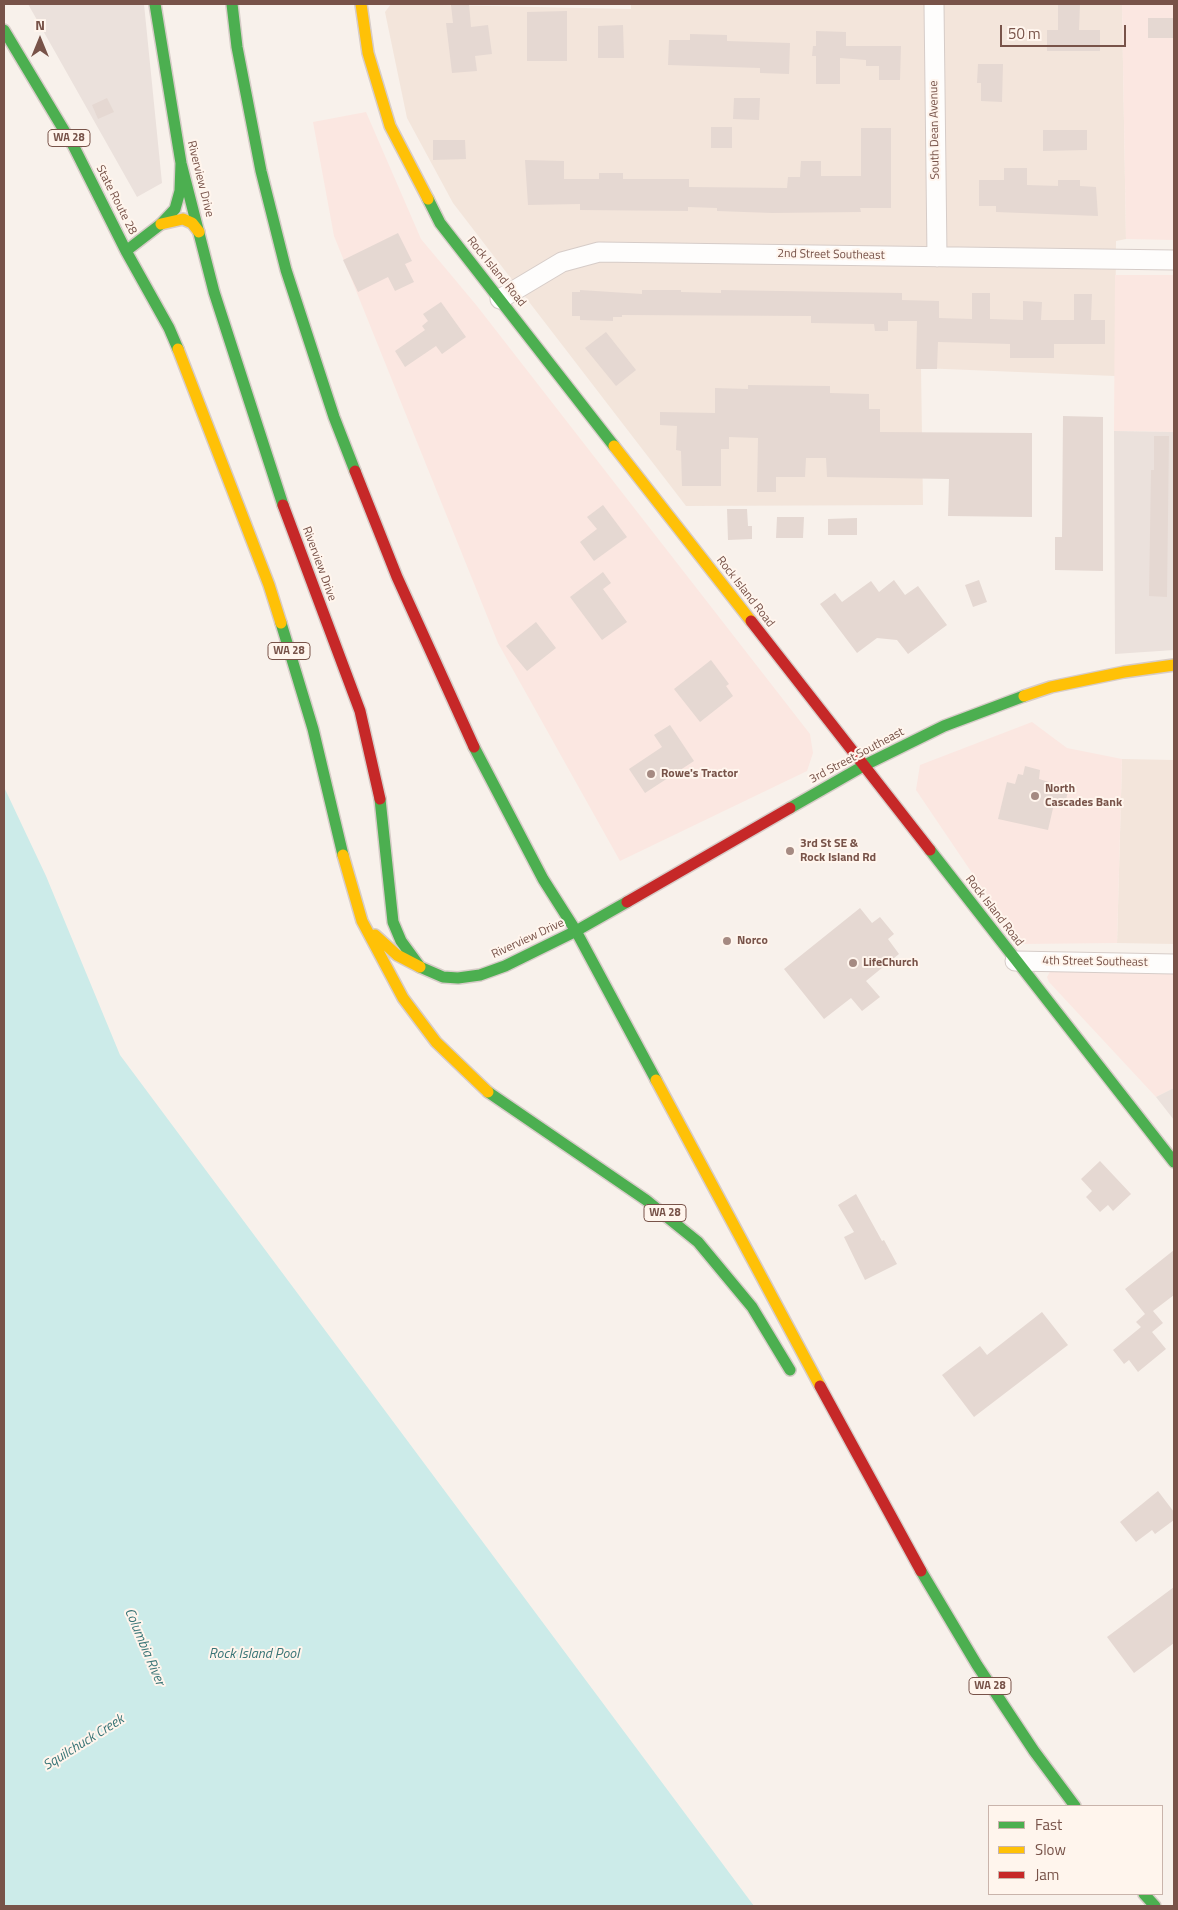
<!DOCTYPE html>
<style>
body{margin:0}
#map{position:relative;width:1178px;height:1910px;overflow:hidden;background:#f8f1eb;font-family:"Titillium Web",sans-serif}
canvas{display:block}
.frame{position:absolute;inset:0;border:5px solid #785349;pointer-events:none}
.legend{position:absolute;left:988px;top:1805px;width:175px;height:90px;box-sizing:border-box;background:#fff5ed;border:1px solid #c9b4ab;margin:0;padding:6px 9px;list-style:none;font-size:15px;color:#785349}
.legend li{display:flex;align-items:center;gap:10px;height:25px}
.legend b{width:25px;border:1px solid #c9b4ab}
.north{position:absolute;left:15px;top:15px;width:50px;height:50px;-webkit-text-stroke:4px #fff5ed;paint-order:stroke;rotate:0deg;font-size:14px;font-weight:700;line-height:20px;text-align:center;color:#785349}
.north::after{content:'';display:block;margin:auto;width:18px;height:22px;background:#785349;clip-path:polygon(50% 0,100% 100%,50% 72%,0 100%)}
.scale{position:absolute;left:1000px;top:25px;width:126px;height:22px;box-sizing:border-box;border:2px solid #785349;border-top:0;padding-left:6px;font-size:15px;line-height:18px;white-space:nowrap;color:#785349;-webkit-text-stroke:4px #fff5ed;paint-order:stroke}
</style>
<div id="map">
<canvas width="1178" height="1910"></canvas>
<div class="frame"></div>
<ul class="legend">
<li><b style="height:6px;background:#4caf50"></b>Fast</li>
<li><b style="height:6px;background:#ffc107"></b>Slow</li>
<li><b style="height:6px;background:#c62828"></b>Jam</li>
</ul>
<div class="north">N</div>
<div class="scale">50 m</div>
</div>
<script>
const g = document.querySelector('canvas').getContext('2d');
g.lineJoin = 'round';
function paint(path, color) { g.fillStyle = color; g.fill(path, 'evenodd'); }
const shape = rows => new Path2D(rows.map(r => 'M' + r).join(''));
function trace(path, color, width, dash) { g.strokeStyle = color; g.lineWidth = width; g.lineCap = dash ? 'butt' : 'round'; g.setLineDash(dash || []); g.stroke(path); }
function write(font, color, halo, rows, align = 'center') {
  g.font = font + ' "Titillium Web",sans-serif'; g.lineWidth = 4; g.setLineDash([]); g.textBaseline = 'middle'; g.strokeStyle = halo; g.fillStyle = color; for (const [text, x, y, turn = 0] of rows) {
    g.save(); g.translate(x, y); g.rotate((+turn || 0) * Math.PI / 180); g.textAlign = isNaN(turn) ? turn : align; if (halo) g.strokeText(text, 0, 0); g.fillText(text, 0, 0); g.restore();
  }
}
const residential = shape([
 [391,4,631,9,631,4,1122,4,1126,239,1116,241,1115,376,921,368,923,505,686,506,453,203,407,118,385,12],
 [1122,759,1174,760,1174,944,1117,943]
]);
const commercial = shape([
 [1122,4,1174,4,1174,240,1126,239],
 [366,112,421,239,477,306,810,734,813,753,807,771,620,861,498,643,334,236,313,122],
 [1115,275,1174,275,1174,432,1114,431],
 [1032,722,1067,748,1122,759,1117,943,1020,944,916,790,920,765],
 [1051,970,1174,972,1174,1088,1156,1097,1049,982,1047,977]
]);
const industrial = shape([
 [28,4,144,4,162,183,137,197],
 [1114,431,1174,432,1174,650,1115,654],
 [1174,1088,1174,1120,1156,1097]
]);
const water = shape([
 [4,787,46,876,120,1055,754,1906,4,1906]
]);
const building = shape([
 [469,4,471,27,488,25,492,54,475,56,477,71,452,73,446,23,453,23,451,5],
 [1058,4,1080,4,1079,30,1100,30,1100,51,1047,51,1047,30,1058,30],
 [567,11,567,61,527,61,527,12],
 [1148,18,1174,18,1174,38,1148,38],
 [623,25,624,58,598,58,598,26],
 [816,31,846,32,846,46,901,46,900,80,879,80,879,66,866,66,866,60,840,58,840,84,816,84,816,56,812,56,813,46,816,46],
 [690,34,727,35,727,41,790,43,789,74,760,73,760,68,668,65,669,40,690,40],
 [978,64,1003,64,1002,102,981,101,981,83,977,83],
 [107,98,114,112,98,119,92,105],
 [734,98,760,98,759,120,733,119],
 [711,127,732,127,732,148,711,148],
 [861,128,891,128,891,208,860,208,861,212,772,213,717,211,717,208,688,207,688,211,580,210,580,204,528,205,525,160,564,161,564,179,599,179,599,173,623,173,623,179,689,179,689,187,787,188,788,177,800,177,801,161,821,161,821,176,861,176],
 [1043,130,1087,130,1087,150,1043,151],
 [433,140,465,140,466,159,433,160],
 [1004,168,1027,168,1027,185,1058,186,1058,180,1080,180,1080,186,1096,187,1098,216,996,212,996,206,979,206,979,180,1004,180],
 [398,233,412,261,405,264,414,282,395,291,388,277,358,292,343,260],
 [580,290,642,294,642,290,681,290,681,292,721,293,721,290,902,293,902,300,939,301,939,318,972,319,972,293,990,293,990,319,1023,320,1023,301,1042,302,1041,320,1074,320,1074,294,1092,294,1091,320,1105,320,1105,344,1054,344,1054,358,1010,358,1010,344,938,342,937,369,916,369,917,321,888,321,888,331,875,331,874,324,811,323,811,316,622,315,622,317,613,317,613,321,580,320,580,316,572,316,572,292,580,292],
 [441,302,466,337,442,354,436,346,405,367,395,351,425,330,422,326,428,321,423,314],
 [606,332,636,370,616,386,585,348],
 [748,385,830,386,830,393,869,394,869,409,880,409,880,432,1032,433,1032,517,948,516,949,479,827,477,826,458,806,458,805,477,776,477,776,492,757,492,758,438,729,437,729,449,721,449,721,486,682,486,681,451,676,450,677,426,660,425,660,412,715,413,715,388,748,389],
 [1063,416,1103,417,1103,571,1055,570,1055,537,1062,537],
 [1154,436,1169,436,1167,597,1149,596,1151,470,1154,470],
 [603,505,627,537,594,561,580,542,597,529,587,517],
 [727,509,747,509,748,526,752,526,752,539,728,540],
 [777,517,804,517,803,538,776,538],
 [857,518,857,535,828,535,828,519],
 [603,572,611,583,603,589,627,622,602,640,570,597],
 [894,580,905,595,918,586,947,625,908,654,897,640,877,638,857,653,820,604,835,593,842,602,871,581,879,592],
 [979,580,987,602,973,607,965,585],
 [536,622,556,648,527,671,506,646],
 [711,660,729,684,726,686,733,696,700,722,674,689],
 [670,725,694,761,645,793,629,769,662,747,654,735],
 [1025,766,1040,770,1039,779,1069,788,1064,807,1054,804,1048,830,998,819,1007,782,1015,784,1018,774,1023,775],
 [860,908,872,923,880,917,894,934,888,939,899,954,866,981,880,997,862,1011,851,998,824,1019,784,969],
 [1100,1161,1131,1194,1113,1211,1108,1205,1100,1212,1086,1197,1092,1191,1081,1179],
 [856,1194,882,1241,884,1240,897,1264,865,1280,844,1237,854,1232,838,1205],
 [1174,1250,1174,1295,1153,1311,1163,1323,1152,1332,1166,1349,1138,1372,1129,1360,1124,1364,1113,1350,1141,1327,1136,1322,1145,1314,1125,1289],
 [1042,1312,1068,1345,974,1417,942,1375,980,1346,987,1355],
 [1158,1491,1174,1512,1174,1520,1155,1534,1152,1530,1136,1542,1120,1522],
 [1174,1587,1174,1643,1134,1673,1107,1637]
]);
const street = shape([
 [934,4,937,257],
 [500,299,562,262,599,252,1174,260],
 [1015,961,1174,964]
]);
const fast = shape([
 [155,4,181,163,214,292,283,505],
 [232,4,237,47,261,171,286,270,334,417,355,471],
 [4,30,74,147,126,251,169,328,178,349],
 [428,199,440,223,614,446],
 [126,251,161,224,175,209,180,191,181,163],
 [281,623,313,729,343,855],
 [474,747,543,879,576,931,656,1080],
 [380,799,393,922,401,941,420,967,443,977,458,978,480,975,505,966,576,931,627,902],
 [790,808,865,765,944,726,1024,696],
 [930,850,1174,1162],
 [488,1092,646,1200,698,1242,752,1307,790,1370],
 [921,1571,977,1665,1034,1751,1075,1806],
 [1144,1894,1155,1906]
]);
const slow = shape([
 [361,4,368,53,390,126,428,199],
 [161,224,183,219,192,223,199,232],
 [178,349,269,585,281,623],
 [614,446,751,621],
 [1024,696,1051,687,1124,672,1174,665],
 [343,855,362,921,403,998,436,1042,488,1092],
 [375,935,397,955,420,967],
 [656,1080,820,1386]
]);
const jam = shape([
 [355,471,397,577,474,747],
 [283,505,360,711,380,799],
 [751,621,930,850],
 [627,902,790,808],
 [820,1386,921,1571]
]);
const markers = [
 [651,774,5,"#a58a82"],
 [1035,796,5,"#a58a82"],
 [790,851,5,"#a58a82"],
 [727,941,5,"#a58a82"],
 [853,963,5,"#a58a82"]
];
const shields = [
 [69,138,42],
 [289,651,42],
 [665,1213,42],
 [990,1686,42]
];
const shieldNames = [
 ["WA 28",69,138],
 ["WA 28",289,651],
 ["WA 28",665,1213],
 ["WA 28",990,1686]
];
const streetNames = [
 ["South Dean Avenue",935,130,-91],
 ["Riverview Drive",200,179,76],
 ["State Route 28",116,200,63],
 ["2nd Street Southeast",831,255,1],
 ["Rock Island Road",496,272,51],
 ["Riverview Drive",319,564,70],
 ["Rock Island Road",745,592,52],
 ["3rd Street Southeast",857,756,-28],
 ["Rock Island Road",994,911,52],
 ["Riverview Drive",528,939,-25],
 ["4th Street Southeast",1095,962,1]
];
const poiNames = [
 ["Rowe's Tractor",661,774],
 ["North",1045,789],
 ["Cascades Bank",1045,803],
 ["3rd St SE &",800,844],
 ["Rock Island Rd",800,858],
 ["Norco",737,941],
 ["LifeChurch",863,963]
];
const waterNames = [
 ["Columbia River",144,1647,67],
 ["Rock Island Pool",254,1655],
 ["Squilchuck Creek",84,1743,-32]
];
paint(residential, '#f3e5db');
paint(commercial, '#fbe7e1');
paint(industrial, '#ebe1dc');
paint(water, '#ccebe9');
paint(building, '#e5d8d2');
trace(street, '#d6ccc8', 21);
trace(fast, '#d7ccc8', 14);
trace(slow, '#d7ccc8', 14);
trace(jam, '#d7ccc8', 14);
trace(street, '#fefdfc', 19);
trace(fast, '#4caf50', 11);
trace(slow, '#ffc107', 11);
trace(jam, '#c62828', 11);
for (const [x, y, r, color] of markers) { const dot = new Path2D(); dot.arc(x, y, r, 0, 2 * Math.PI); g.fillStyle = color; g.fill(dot); trace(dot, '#fff5ed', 2); }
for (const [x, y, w] of shields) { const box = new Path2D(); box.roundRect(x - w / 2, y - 8.5, w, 17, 4); g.fillStyle = '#fff5ed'; g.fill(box); trace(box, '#785349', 1); }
write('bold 11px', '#785349', null, shieldNames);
write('12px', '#785349', '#fff5ed', streetNames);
write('bold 12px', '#785349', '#fff5ed', poiNames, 'left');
write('italic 14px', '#397476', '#fff5ed', waterNames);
</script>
